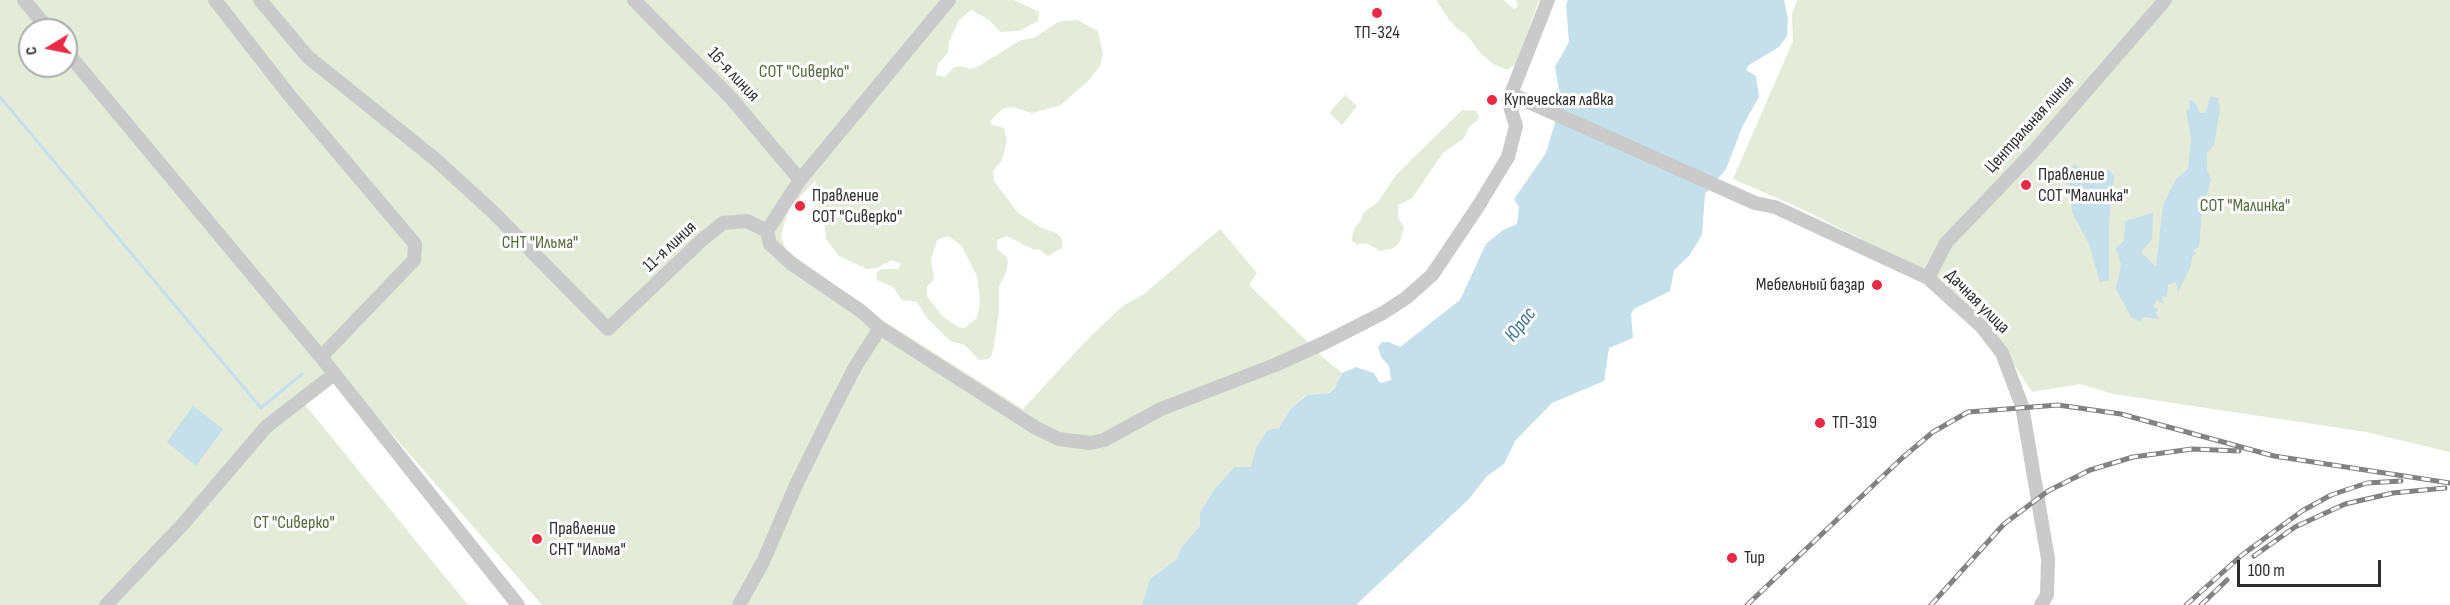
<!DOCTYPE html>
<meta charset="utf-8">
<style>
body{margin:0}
#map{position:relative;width:2450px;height:605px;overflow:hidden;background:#fff;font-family:"Sofia Sans Condensed",sans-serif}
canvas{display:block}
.north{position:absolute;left:18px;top:18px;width:60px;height:60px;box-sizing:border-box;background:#fff;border:2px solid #ababab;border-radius:50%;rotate:260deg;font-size:16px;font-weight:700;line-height:24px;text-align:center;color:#2d2d2d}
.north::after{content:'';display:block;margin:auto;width:21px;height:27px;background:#e82a44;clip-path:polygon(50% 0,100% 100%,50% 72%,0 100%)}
.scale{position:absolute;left:2237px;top:560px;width:144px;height:27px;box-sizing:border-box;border:3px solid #2d2d2d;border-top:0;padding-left:8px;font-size:18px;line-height:21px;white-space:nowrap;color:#2d2d2d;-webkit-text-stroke:4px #fff;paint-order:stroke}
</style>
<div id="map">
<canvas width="2450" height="605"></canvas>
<div class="north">С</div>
<div class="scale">100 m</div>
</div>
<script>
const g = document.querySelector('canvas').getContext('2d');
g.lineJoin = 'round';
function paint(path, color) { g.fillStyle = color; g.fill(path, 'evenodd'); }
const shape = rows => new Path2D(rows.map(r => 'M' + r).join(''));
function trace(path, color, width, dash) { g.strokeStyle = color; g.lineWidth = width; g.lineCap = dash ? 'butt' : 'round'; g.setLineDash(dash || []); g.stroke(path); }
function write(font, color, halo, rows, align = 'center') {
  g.font = font + ' "Sofia Sans Condensed",sans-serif'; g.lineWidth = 6; g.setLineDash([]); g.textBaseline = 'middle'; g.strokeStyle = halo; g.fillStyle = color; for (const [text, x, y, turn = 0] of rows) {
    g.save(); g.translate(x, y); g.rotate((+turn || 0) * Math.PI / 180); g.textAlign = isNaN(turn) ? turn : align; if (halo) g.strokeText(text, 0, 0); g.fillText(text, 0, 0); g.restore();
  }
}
const green = shape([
 [0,0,1014,0,1039,12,1038,21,1019,31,1000,32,989,20,971,10,959,20,949,42,948,53,938,64,936,75,945,77,953,68,959,66,971,69,977,67,1021,40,1034,38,1058,22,1064,21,1077,20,1098,31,1103,54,1100,66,1088,81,1061,105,1032,113,1012,107,1002,109,990,121,992,125,1004,128,1007,141,1002,160,993,171,994,181,1018,213,1040,227,1056,233,1061,237,1062,242,1062,248,1048,256,1039,249,1034,250,1007,236,997,240,997,249,1006,256,1008,261,1006,273,999,286,999,313,992,355,989,359,979,360,965,345,950,341,926,317,917,302,902,300,893,287,877,280,876,273,881,269,898,269,901,264,892,260,877,268,867,269,839,256,826,239,823,212,817,203,817,186,815,181,788,210,781,236,786,250,884,321,1023,409,1083,344,1116,312,1126,304,1144,294,1220,229,1257,273,1249,285,1325,359,1342,373,1335,388,1328,393,1306,395,1291,408,1279,428,1256,447,1251,468,1234,467,1214,490,1200,512,1200,526,1181,548,1177,559,1150,579,1142,605,542,605,332,366,298,396,468,605,0,605],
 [30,30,66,30,66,66,30,66],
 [948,236,961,245,977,276,980,302,977,318,964,328,958,327,942,316,927,296,927,287,934,279,931,259,937,240],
 [1436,0,1503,0,1514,9,1518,6,1516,0,1539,0,1516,64,1507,70,1493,64,1480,53,1468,36,1458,29,1450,21],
 [1797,0,2450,0,2450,452,2366,432,2113,394,2080,384,2032,392,1986,322,1940,279,1802,209,1733,179,1793,41,1792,14],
 [1345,95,1357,106,1342,125,1329,113],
 [1462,110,1476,111,1479,117,1477,121,1470,126,1464,138,1443,153,1412,198,1398,205,1398,217,1404,228,1400,242,1394,248,1380,251,1366,243,1357,245,1352,241,1352,237,1355,227,1360,222,1364,212,1378,202,1396,175]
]);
const water = shape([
 [1568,0,1784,0,1788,19,1787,36,1779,47,1749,65,1746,70,1756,76,1759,97,1743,125,1726,169,1705,194,1702,235,1689,256,1674,270,1670,291,1634,309,1631,314,1633,338,1609,348,1604,381,1552,403,1515,441,1504,464,1487,476,1469,499,1356,605,1142,605,1150,579,1177,559,1181,548,1200,526,1200,512,1214,490,1234,467,1251,467,1256,447,1268,430,1279,428,1291,408,1307,395,1329,393,1335,388,1342,373,1356,367,1374,373,1380,383,1391,380,1389,366,1381,357,1378,347,1382,342,1389,342,1400,347,1460,300,1486,244,1503,230,1517,224,1519,207,1514,199,1546,153,1561,102,1555,67,1569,42,1566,5],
 [2211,96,2218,98,2220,109,2214,145,2207,153,2207,169,2211,180,2202,213,2199,247,2193,250,2196,254,2192,256,2191,266,2178,292,2176,282,2168,285,2167,297,2161,296,2164,304,2157,300,2153,307,2158,309,2156,314,2160,319,2143,317,2140,322,2131,317,2116,289,2121,264,2116,248,2124,241,2125,221,2153,213,2152,239,2141,252,2156,267,2163,205,2176,179,2188,169,2191,139,2186,110,2190,109,2189,100,2195,102,2200,113,2205,113],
 [2075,164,2086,178,2095,179,2109,170,2114,176,2109,221,2109,280,2100,282,2089,244,2072,212,2069,187,2063,177],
 [193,406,223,429,196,466,167,442]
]);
const stream = shape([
 [0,97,261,408,302,374]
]);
const minor = shape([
 [24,0,49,30],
 [215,0,290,96,415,244,414,260,321,357],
 [260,0,308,57,435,159,494,213,608,329,703,239,723,223,747,221,767,231],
 [634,0,731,98,800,180],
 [66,51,321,357,518,605],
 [1511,94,1755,203,1775,207,1928,278,1981,326,2002,353,2022,406,2048,559,2047,595,2041,605],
 [1928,278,1946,243,2034,151,2165,0],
 [880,328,861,311,792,264,770,244,767,231,800,180,949,0],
 [106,605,183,524,266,427,333,375],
 [739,605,763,562,796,485,832,412,855,367,880,328,1036,428,1059,439,1090,443,1104,440,1161,409,1275,365,1326,342,1383,313,1406,298,1432,275,1479,205,1508,157,1516,126,1509,103,1511,94,1548,0]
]);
const rail = shape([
 [2254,556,2295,527,2345,504,2393,493,2445,488],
 [1747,605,1901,459,1933,432,1968,412,2058,405,2121,414,2274,456,2450,483],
 [1931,605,2004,524,2048,491,2090,470,2133,457,2192,449,2239,451],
 [2186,605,2242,555,2302,511,2331,495,2367,483,2401,481],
 [2201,605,2227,580]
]);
const markers = [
 [1377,13,6,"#e82a44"],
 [1492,100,6,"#e82a44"],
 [2026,185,6,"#e82a44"],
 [800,206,6,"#e82a44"],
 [1877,285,6,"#e82a44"],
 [1820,423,6,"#e82a44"],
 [537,539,6,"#e82a44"],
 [1732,558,6,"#e82a44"]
];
const poiNames = [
 ["ТП-324",1377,33,"center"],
 ["Купеческая лавка",1504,100],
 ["Правление",2038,175],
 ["СОТ \"Малинка\"",2038,196],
 ["Правление",812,196],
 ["СОТ \"Сиверко\"",812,217],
 ["Мебельный базар",1865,285,"right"],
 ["ТП-319",1832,423],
 ["Правление",549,529],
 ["СНТ \"Ильма\"",549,550],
 ["Тир",1744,558]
];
const parkNames = [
 ["СОТ \"Сиверко\"",804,72],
 ["СОТ \"Малинка\"",2245,206],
 ["СНТ \"Ильма\"",540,243],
 ["СТ \"Сиверко\"",294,523]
];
const streetNames = [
 ["16-я линия",733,75,47],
 ["Центральная линия",2030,125,-48],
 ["11-я линия",670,247,-43],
 ["Дачная улица",1977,302,45]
];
const waterNames = [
 ["Юрас",1521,325,-52]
];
paint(green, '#e4ebd9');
paint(water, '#c5dfeb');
trace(stream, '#c5dfeb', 3);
trace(minor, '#cacaca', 14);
trace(rail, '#828282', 5);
trace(rail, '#fff', 3, [9]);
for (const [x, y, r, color] of markers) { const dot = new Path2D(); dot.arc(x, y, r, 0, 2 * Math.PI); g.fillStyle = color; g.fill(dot); trace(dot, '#fff', 2); }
write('18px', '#2d2d2d', '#fff', poiNames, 'left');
write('18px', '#52693a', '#fff', parkNames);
write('18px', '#2d2d2d', '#fff', streetNames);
write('italic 20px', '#3a738f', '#fff', waterNames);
</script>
